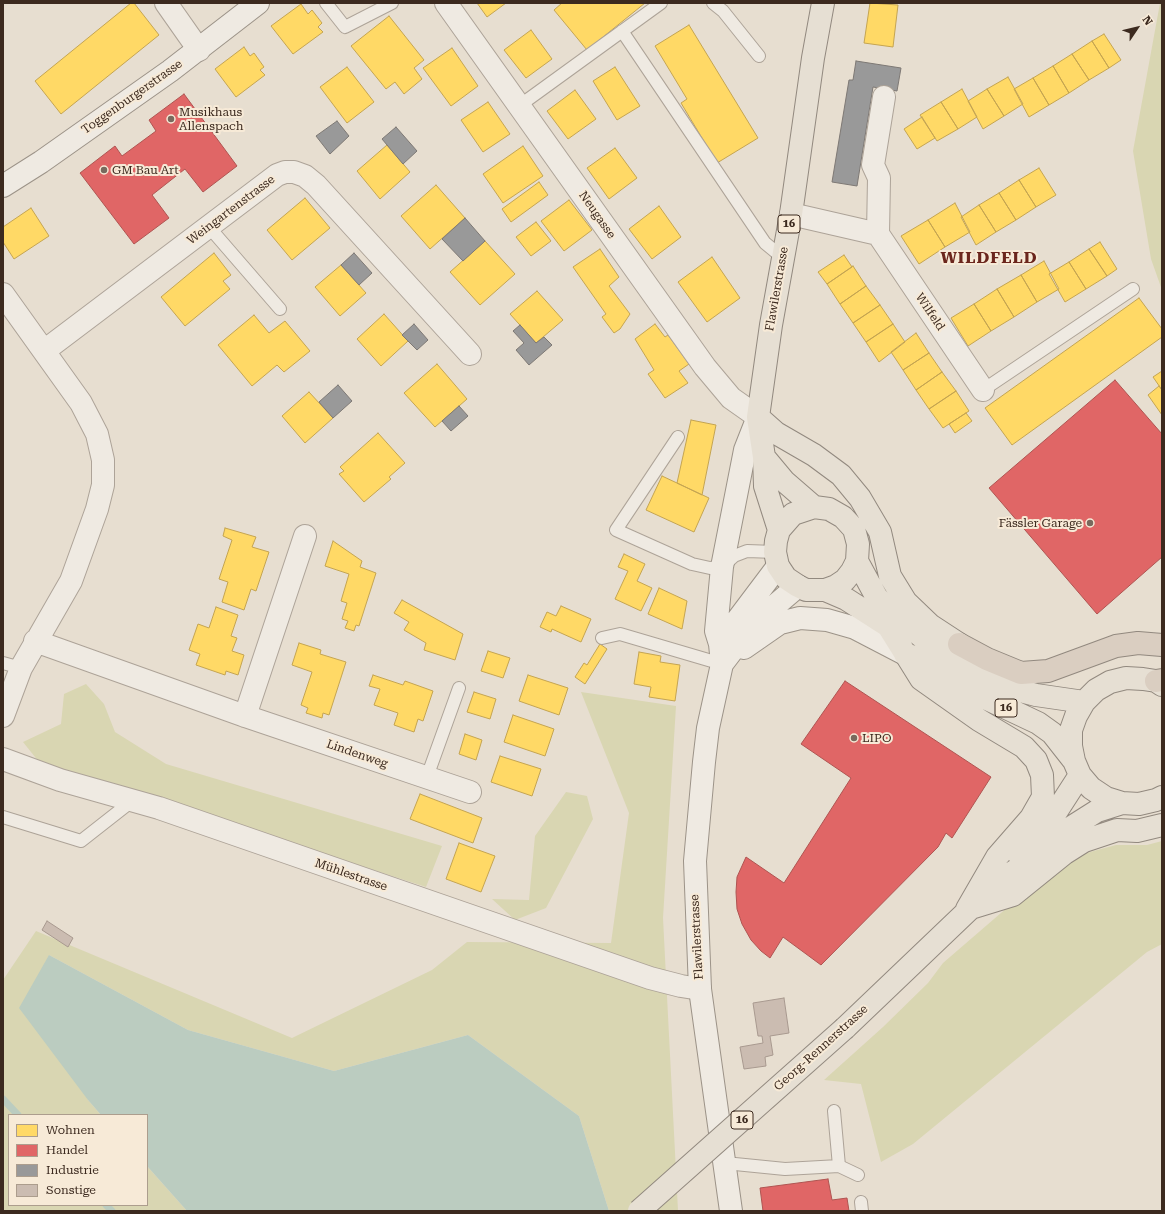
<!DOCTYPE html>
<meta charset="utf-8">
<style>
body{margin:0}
#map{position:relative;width:1165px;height:1214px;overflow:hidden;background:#e7ded0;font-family:"Roboto Serif",serif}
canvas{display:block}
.frame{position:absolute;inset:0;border:4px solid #3c2a1f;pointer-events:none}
.legend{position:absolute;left:8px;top:1114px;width:140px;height:92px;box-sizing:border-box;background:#f7ead7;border:1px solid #ac9d8d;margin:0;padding:5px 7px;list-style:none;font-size:12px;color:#3c2a1f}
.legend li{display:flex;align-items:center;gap:8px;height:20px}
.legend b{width:20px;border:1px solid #ac9d8d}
.north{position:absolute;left:1117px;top:8px;width:40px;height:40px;-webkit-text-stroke:3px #f7ead7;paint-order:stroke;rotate:55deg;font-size:11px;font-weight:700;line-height:16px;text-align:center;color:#3c2a1f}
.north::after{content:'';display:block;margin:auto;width:14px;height:18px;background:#3c2a1f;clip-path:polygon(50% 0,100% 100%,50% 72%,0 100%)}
</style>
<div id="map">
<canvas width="1165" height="1214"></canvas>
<div class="frame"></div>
<ul class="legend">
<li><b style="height:11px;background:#ffd966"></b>Wohnen</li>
<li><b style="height:11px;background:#e06666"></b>Handel</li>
<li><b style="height:11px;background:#999"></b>Industrie</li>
<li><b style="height:11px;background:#cbbcb1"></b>Sonstige</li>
</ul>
<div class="north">N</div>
</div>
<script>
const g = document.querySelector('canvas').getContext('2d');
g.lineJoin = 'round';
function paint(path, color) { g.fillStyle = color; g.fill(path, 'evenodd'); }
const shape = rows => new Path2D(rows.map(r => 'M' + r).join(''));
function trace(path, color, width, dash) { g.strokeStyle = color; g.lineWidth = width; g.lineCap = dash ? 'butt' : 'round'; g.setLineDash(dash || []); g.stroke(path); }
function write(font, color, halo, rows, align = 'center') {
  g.font = font + ' "Roboto Serif",serif'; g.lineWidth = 4; g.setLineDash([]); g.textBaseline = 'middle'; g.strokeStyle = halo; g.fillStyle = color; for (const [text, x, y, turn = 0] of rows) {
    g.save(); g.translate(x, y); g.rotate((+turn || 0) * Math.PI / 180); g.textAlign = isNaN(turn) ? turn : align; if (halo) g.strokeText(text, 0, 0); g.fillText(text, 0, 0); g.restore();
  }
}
const green = shape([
 [1160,3,1162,3,1162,290,1151,259,1133,151],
 [86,684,104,704,115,732,166,764,442,846,426,887,39,762,23,742,61,724,64,694],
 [581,692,676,706,663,918,678,1211,609,1211,579,1116,468,1035,334,1071,188,1030,49,955,88,1100,101,1115,9,1115,9,1205,147,1205,147,1166,187,1211,3,1211,3,980,36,931,292,1038,432,970,467,942,611,943,629,813],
 [566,792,587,796,593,819,546,908,515,920,492,899,529,900,535,836],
 [1162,841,1162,944,1147,952,913,1144,881,1162,861,1084,824,1080,883,1027,928,983,943,963,1038,881,1086,853,1116,845,1147,845]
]);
const water = shape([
 [49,955,188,1030,334,1071,468,1035,579,1116,609,1211,187,1211,147,1166,147,1115,101,1115,88,1100,19,1008]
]);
const homes = shape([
 [131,3,134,3,159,35,61,114,35,81,131,3],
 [477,3,506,3,487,17,477,3],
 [562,3,645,3,587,50,554,10,562,3],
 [870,3,898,5,893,47,864,43,870,3],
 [301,4,308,14,312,10,322,23,318,27,323,32,293,54,271,26,301,4],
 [389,16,424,60,414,68,422,79,404,94,395,82,386,89,351,46,389,16],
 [689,25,758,138,717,163,681,103,687,99,655,46,689,25],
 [531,30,552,59,526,78,504,50,531,30],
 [1104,34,1121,60,1109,68,1092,41,1104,34],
 [1092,41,1109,68,1089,80,1072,54,1092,41],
 [244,47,250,56,254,53,264,67,260,70,265,75,236,97,215,69,244,47],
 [452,48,478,86,451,106,423,68,452,48],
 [1072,54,1089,80,1069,93,1053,66,1072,54],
 [1053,66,1069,93,1049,105,1033,78,1053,66],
 [347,67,374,102,347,123,320,87,347,67],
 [615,67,640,106,617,120,593,81,615,67],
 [1008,77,1023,104,1004,116,987,89,1008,77],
 [1033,78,1049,105,1029,117,1014,89,1033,78],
 [962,89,977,117,958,129,941,102,962,89],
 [987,89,1004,116,983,129,968,101,987,89],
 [575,90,596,119,568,139,547,111,575,90],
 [488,102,510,134,483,152,461,120,488,102],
 [941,102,958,129,937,141,920,115,941,102],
 [922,117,935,138,917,149,904,129,922,117],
 [387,145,410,172,380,199,357,171,387,145],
 [523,146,543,176,503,203,483,174,523,146],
 [615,148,637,178,609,199,587,168,615,148],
 [1039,168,1056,195,1036,207,1019,180,1039,168],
 [1019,180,1036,207,1016,220,999,193,1019,180],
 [539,182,548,195,511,222,502,209,539,182],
 [436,185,465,218,430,249,401,216,436,185],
 [999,193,1016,220,996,232,979,205,999,193],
 [305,198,330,228,292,260,267,230,305,198],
 [569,200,592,230,564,251,541,221,569,200],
 [955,203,970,232,945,247,928,220,955,203],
 [979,205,996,232,976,245,961,217,979,205],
 [659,206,681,237,652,259,629,229,659,206],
 [31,208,49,236,14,259,3,242,3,227,31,208],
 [928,220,945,247,919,264,901,236,928,220],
 [536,222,551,241,531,256,516,237,536,222],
 [485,241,515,274,480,305,450,272,485,241],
 [1100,242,1117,269,1107,276,1089,249,1100,242],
 [600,249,619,277,609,286,630,314,620,329,614,333,602,317,606,314,573,267,600,249],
 [1089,249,1107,276,1086,289,1069,262,1089,249],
 [214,253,231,275,223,281,230,289,185,326,161,297,214,253],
 [844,255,852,267,827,284,818,272,844,255],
 [712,257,740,298,707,322,678,282,712,257],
 [1044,261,1059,289,1037,302,1021,275,1044,261],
 [1069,262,1086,289,1065,302,1049,274,1069,262],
 [341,265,366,293,340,316,315,287,341,265],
 [853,266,866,286,840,304,827,284,853,266],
 [1021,275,1037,302,1014,317,997,289,1021,275],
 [866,286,880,305,853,323,840,304,866,286],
 [997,289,1014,317,991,331,974,304,997,289],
 [537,291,563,320,536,343,510,314,537,291],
 [1139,298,1162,329,1162,337,1012,445,985,408,1139,298],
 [974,304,991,331,968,346,951,318,974,304],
 [880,305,893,324,866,342,853,323,880,305],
 [384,314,408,341,381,366,357,339,384,314],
 [254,315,269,333,285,321,310,351,284,372,277,365,252,386,218,345,254,315],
 [655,324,665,337,668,335,689,364,679,371,688,383,665,398,648,374,654,370,635,339,655,324],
 [893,324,905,342,879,362,866,342,893,324],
 [916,333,929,353,903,370,891,352,916,333],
 [929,353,942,372,916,390,903,370,929,353],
 [437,364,467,399,435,427,404,393,437,364],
 [1162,371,1162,390,1153,377,1162,371],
 [942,372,956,391,929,409,916,390,942,372],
 [1159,386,1162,390,1162,415,1148,395,1159,386],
 [956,391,969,411,943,428,929,409,956,391],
 [309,392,333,418,305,443,282,416,309,392],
 [966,413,972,421,955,433,949,424,966,413],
 [691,420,716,425,702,495,677,483,691,420],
 [378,433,405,463,389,477,391,479,364,502,339,474,344,471,340,467,378,433],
 [662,476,709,498,694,532,646,510,662,476],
 [225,528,256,537,252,547,269,552,256,591,251,589,244,610,222,602,228,582,219,579,232,540,223,536,225,528],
 [333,541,362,561,360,567,376,573,359,626,356,625,354,631,345,628,348,621,342,619,347,603,341,601,349,574,325,566,333,541],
 [624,554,645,564,637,581,652,588,641,611,615,599,628,571,618,567,624,554],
 [659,588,687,601,682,629,648,614,659,588],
 [402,600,463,634,455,660,424,650,426,643,404,630,409,622,394,613,402,600],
 [561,606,591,619,581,642,552,629,551,632,540,627,547,612,556,616,561,606],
 [216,607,238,615,231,636,237,638,232,651,244,655,238,675,226,671,225,675,196,665,200,654,189,650,198,624,209,628,216,607],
 [299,643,321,650,320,654,346,662,329,715,323,713,322,718,306,713,308,708,301,705,312,672,292,665,299,643],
 [600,644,607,649,585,684,575,677,584,663,587,665,600,644],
 [488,651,510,658,503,678,481,671,488,651],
 [639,652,661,656,660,662,680,665,675,701,649,697,651,687,634,684,639,652],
 [373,675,403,685,405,681,433,691,423,721,418,719,414,732,394,725,398,713,374,705,380,689,369,686,373,675],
 [528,675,568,688,559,715,519,701,528,675],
 [474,692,496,699,490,719,467,712,474,692],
 [513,715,554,729,545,756,504,742,513,715],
 [465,734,482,740,476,760,459,754,465,734],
 [500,756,541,769,532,796,491,782,500,756],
 [420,794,482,818,473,843,410,819,420,794],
 [459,843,495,856,481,892,446,879,459,843]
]);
const shops = shape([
 [184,94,237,166,203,192,185,169,152,195,169,218,134,244,80,173,115,146,122,156,156,131,149,120,184,94],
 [1115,380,1162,434,1162,557,1097,614,989,488,1115,380],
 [845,681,991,777,952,838,946,833,938,847,821,965,783,937,770,958,761,951,751,940,742,924,737,909,736,892,737,877,746,857,784,883,851,778,801,744,845,681],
 [828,1179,832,1200,847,1198,849,1211,763,1211,760,1188,828,1179]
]);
const industry = shape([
 [856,61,901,68,897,91,873,87,857,186,832,182,849,80,853,80,856,61],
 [337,121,349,136,330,154,316,136,337,121],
 [396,127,417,151,403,164,382,139,396,127],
 [465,218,485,241,463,261,442,239,465,218],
 [354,253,372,273,359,285,341,265,354,253],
 [414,324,428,340,417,350,402,335,414,324],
 [520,325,536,343,544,337,552,345,529,365,516,350,524,343,513,331,520,325],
 [338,385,352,401,333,418,319,402,338,385],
 [459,406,468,416,451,431,442,421,459,406]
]);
const stream = shape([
 [3,1099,18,1115],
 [106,1205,112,1211]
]);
const building = shape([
 [47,921,73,938,68,947,42,930,47,921],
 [784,998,789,1033,770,1036,773,1055,765,1057,766,1066,744,1069,740,1047,763,1043,762,1036,758,1036,753,1003,784,998]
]);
const lane = shape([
 [326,3,345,27,392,3],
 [713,3,723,11,759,56],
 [622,31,765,243,782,257],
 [519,106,661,3],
 [209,227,280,309],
 [983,390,1133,289],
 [678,437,616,530,692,564,710,568,722,567,734,556,747,551,775,552],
 [602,638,620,634,722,664],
 [3,663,21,668],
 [427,777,459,688],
 [3,817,81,841,132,801],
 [834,1111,839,1166],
 [725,1163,785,1169,839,1166,858,1175],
 [861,1202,862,1211]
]);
const street = shape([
 [166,3,199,50],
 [446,3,705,367,731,398,758,417],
 [791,214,878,234,983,390],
 [878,234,879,178,873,165,884,97],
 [3,294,81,403,97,434,103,460,103,485,97,509,71,581,21,668,3,716],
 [44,351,277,175,285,172,294,172,305,176,316,185,470,354],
 [35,641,245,716,470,792],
 [245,716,305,536],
 [3,759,60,780,159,808,650,978,681,986,700,989]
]);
const secondary = shape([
 [3,186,41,162,170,71,258,3],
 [723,639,778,566],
 [744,648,780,623,800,618,827,620,855,628,905,654],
 [722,664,720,644,716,631,722,567,745,450,758,417],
 [731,1211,700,989,695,861,704,762,708,728,722,664,751,626,798,586]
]);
const primary = shape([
 [758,417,776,433,814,455,841,475,860,498,880,532,890,576,906,602,930,625,959,644],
 [764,457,784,481,814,507],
 [779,530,765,486,764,457,758,417,771,325,791,214,813,58,823,3],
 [857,561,876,596,884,606,922,637,955,658,993,681,1017,690,1036,695,1084,702],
 [825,590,836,586,845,580,852,571,857,561,858,544,854,529,843,517,829,509,814,507,793,514,779,530,776,541,775,552,778,566,786,578,798,586,806,590,825,590,846,599,888,626,921,679,979,720,1024,747,1036,760,1042,775,1043,797,1031,818,997,857,967,909],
 [905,654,931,663,985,698,1038,723,1052,733,1074,761],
 [1162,685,1156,681,1143,679,1126,678,1110,682,1096,690,1084,702,1076,716,1071,730,1071,746,1074,761,1080,775,1091,788,1106,798,1122,803,1139,804,1156,800,1162,797],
 [1019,855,1051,820,1080,775],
 [974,907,1013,895,1065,853,1084,841,1117,830,1137,831,1162,825],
 [845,1028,999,881,1030,861,1067,830,1097,811,1122,803]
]);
const highway = shape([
 [959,644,987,659,1021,673,1048,671,1116,646,1138,643,1162,645],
 [1156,681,1162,680]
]);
const primaryBridge = shape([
 [639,1211,845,1028]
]);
const markers = [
 [171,119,4,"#78695d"],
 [104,170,4,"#78695d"],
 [1090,523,4,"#78695d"],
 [854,738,4,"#78695d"]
];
const shields = [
 [789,224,22],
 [1006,708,22],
 [742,1120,22]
];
const shieldNames = [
 ["16",789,224],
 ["16",1006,708],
 ["16",742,1120]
];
const streetNames = [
 ["Toggenburgerstrasse",132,97,-35],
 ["Weingartenstrasse",231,210,-37],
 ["Neugasse",597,215,55],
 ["Flawilerstrasse",777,289,-80],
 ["Wilfeld",930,312,56],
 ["Lindenweg",357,754,19],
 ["Mühlestrasse",351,875,19],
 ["Flawilerstrasse",697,937,-93],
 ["Georg-Rennerstrasse",821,1048,-42]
];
const poiNames = [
 ["Musikhaus",179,112],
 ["Allenspach",179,126],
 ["GM Bau Art",112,170],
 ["Fässler Garage",1082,523,"right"],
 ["LIPO",862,738]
];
const districtNames = [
 ["WILDFELD",989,258]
];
paint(green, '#d9d6b2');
paint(water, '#bbccc0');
paint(homes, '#ffd966');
trace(homes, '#c4a451', 1);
paint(shops, '#e06666');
trace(shops, '#af5451', 1);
paint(industry, '#999');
trace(industry, '#7d7874', 1);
trace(stream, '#bbccc0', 7);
paint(building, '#cbbcb1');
trace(building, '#a8998f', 1);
trace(lane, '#ada398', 14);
trace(street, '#ada398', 24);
trace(secondary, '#9c9388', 24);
trace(primary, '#92897f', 24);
trace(highway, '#92897f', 24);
trace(lane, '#efeae2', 12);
trace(street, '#efeae2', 22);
trace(secondary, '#efeae2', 22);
trace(primary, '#e6dfd3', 22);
trace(highway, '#dacec1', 22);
trace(primaryBridge, '#92897f', 24, []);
trace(primaryBridge, '#e6dfd3', 22);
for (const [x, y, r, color] of markers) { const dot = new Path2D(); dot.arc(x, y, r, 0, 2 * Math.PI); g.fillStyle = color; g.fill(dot); trace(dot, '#f7ead7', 1.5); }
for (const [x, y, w] of shields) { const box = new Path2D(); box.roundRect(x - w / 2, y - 9, w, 18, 3); g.fillStyle = '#f7ead7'; g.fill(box); trace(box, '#3c2a1f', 1); }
write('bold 11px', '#3c2a1f', null, shieldNames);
write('12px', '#3c2a1f', '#f7ead7', streetNames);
write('12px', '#3c2a1f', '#f7ead7', poiNames, 'left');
g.letterSpacing = '1px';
write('bold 16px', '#6b261d', '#f7ead7', districtNames);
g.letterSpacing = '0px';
</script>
